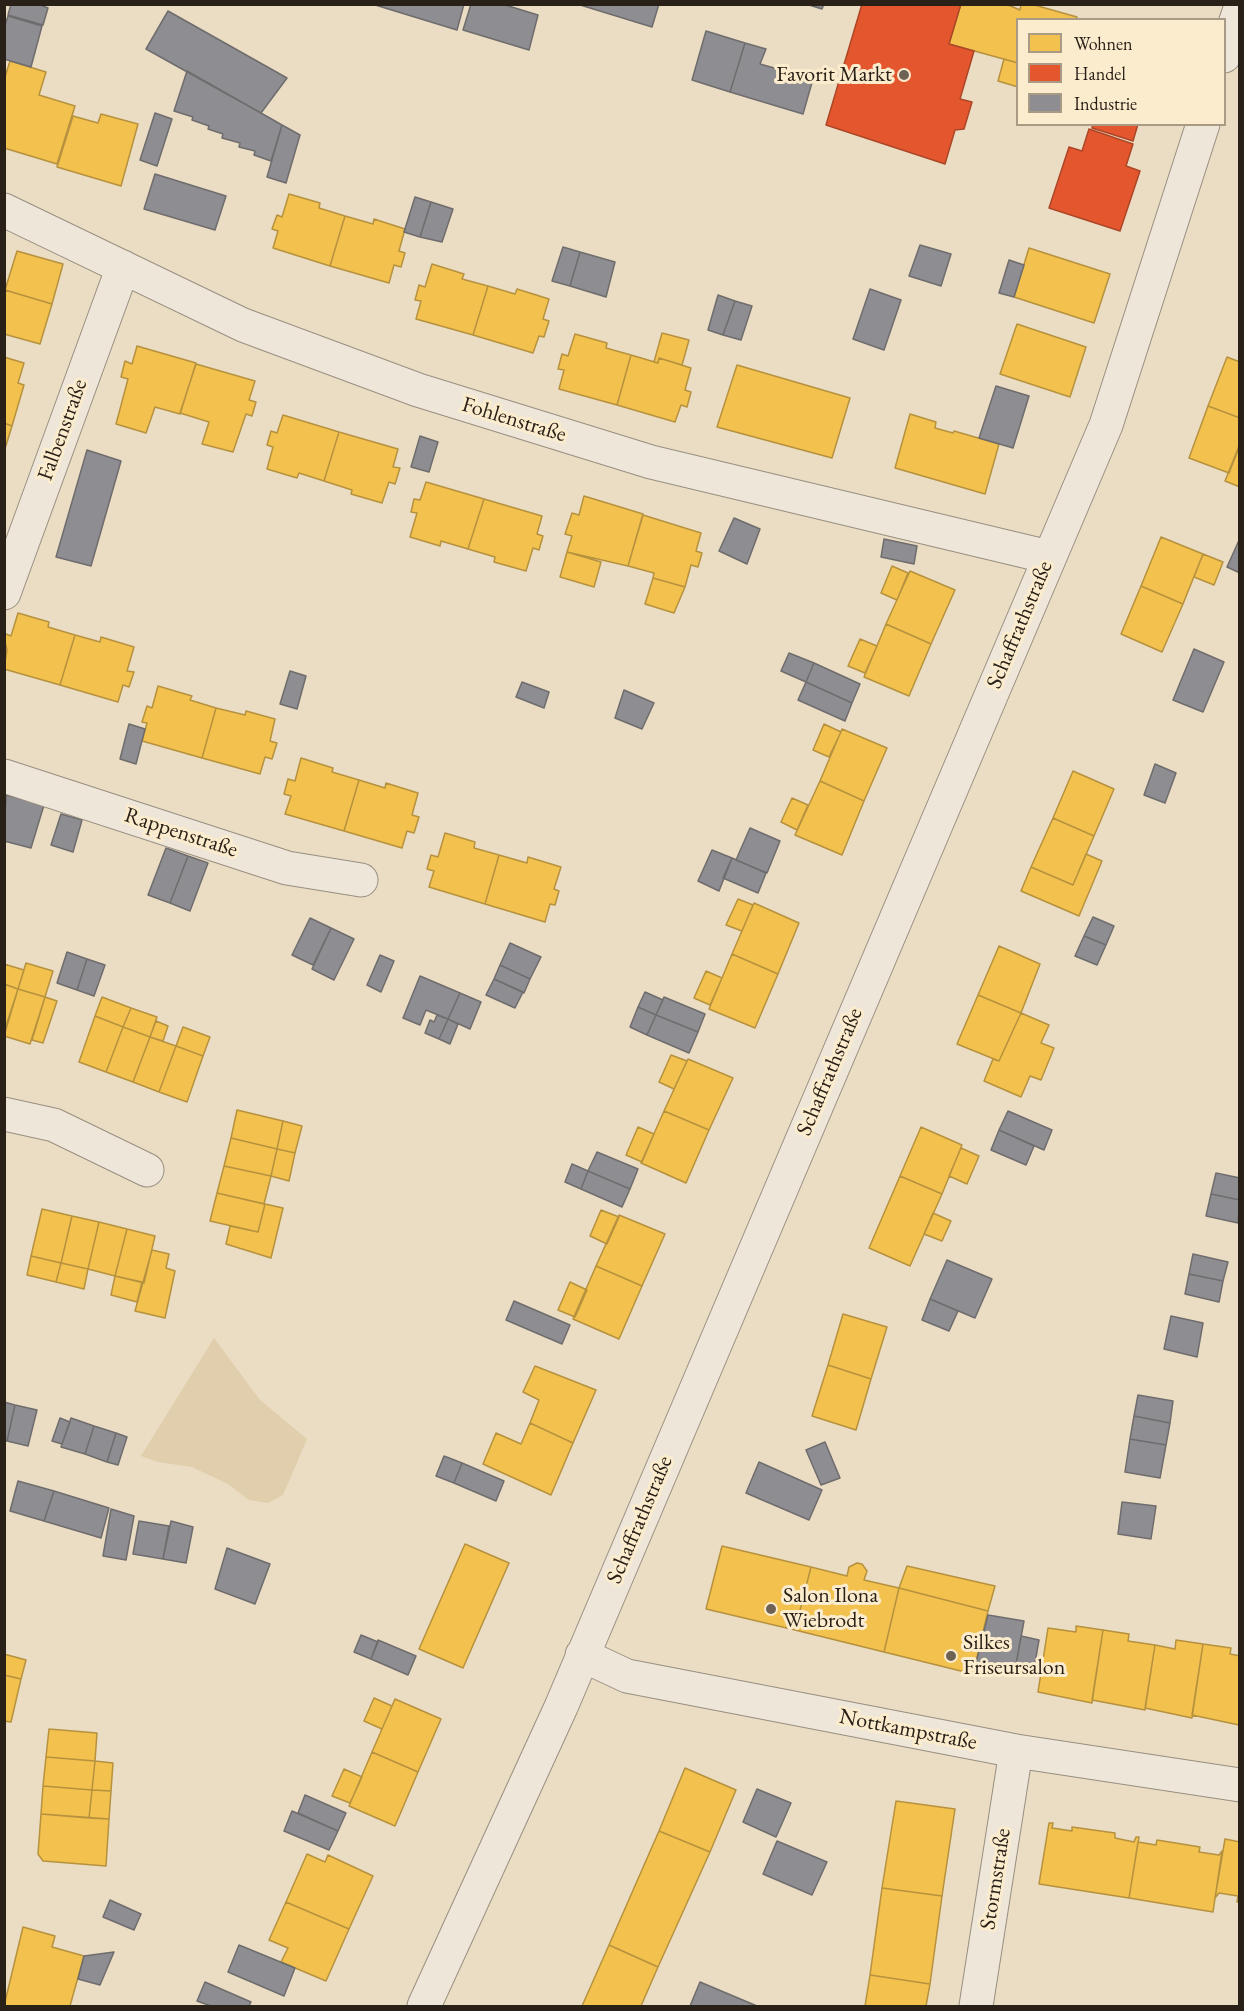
<!DOCTYPE html>
<meta charset="utf-8">
<style>
body{margin:0}
#map{position:relative;width:1244px;height:2011px;overflow:hidden;background:#ebddc3;font-family:"EB Garamond",serif}
canvas{display:block}
.frame{position:absolute;inset:0;border:6px solid #292018;pointer-events:none}
.legend{position:absolute;left:1016px;top:18px;width:210px;height:108px;box-sizing:border-box;background:#fcecce;border:2px solid #a89a85;margin:0;padding:8px 10px;list-style:none;font-size:18px;color:#292018}
.legend li{display:flex;align-items:center;gap:12px;height:30px}
.legend b{width:30px;border:2px solid #a89a85}
</style>
<div id="map">
<canvas width="1244" height="2011"></canvas>
<div class="frame"></div>
<ul class="legend">
<li><b style="height:16px;background:#f2c14e"></b>Wohnen</li>
<li><b style="height:16px;background:#e4572e"></b>Handel</li>
<li><b style="height:16px;background:#8d8d92"></b>Industrie</li>
</ul>
</div>
<script>
const g = document.querySelector('canvas').getContext('2d');
g.lineJoin = 'round';
function paint(path, color) { g.fillStyle = color; g.fill(path, 'evenodd'); }
const shape = rows => new Path2D(rows.map(r => 'M' + r).join(''));
function trace(path, color, width, dash) { g.strokeStyle = color; g.lineWidth = width; g.lineCap = dash ? 'butt' : 'round'; g.setLineDash(dash || []); g.stroke(path); }
function write(font, color, halo, rows, align = 'center') {
  g.font = font + ' "EB Garamond",serif'; g.lineWidth = 6; g.setLineDash([]); g.textBaseline = 'middle'; g.strokeStyle = halo; g.fillStyle = color; for (const [text, x, y, turn = 0] of rows) {
    g.save(); g.translate(x, y); g.rotate((+turn || 0) * Math.PI / 180); g.textAlign = isNaN(turn) ? turn : align; if (halo) g.strokeText(text, 0, 0); g.fillText(text, 0, 0); g.restore();
  }
}
const green = shape([
 [214,1338,260,1400,307,1439,283,1495,268,1503,249,1500,228,1484,192,1467,158,1462,141,1456]
]);
const homes = shape([
 [961,4,1006,4,1020,10,1021,4,1031,4,1077,17,1076,20,1018,20,1018,63,949,44,961,4],
 [1004,59,1018,63,1018,87,998,81,1004,59],
 [10,61,46,72,39,95,75,106,57,164,4,148,4,80,10,61],
 [101,114,138,124,121,186,57,167,73,116,98,123,101,114],
 [289,194,320,203,319,208,345,216,330,266,273,248,278,231,272,229,277,215,282,217,289,194],
 [345,216,373,224,374,219,405,229,399,251,405,253,401,267,394,265,389,283,330,266,345,216],
 [1029,248,1110,274,1094,323,1014,297,1029,248],
 [17,251,63,264,52,304,5,290,17,251],
 [432,264,464,274,462,279,488,286,473,335,416,319,421,301,415,300,419,285,425,287,432,264],
 [488,286,515,294,517,289,549,299,543,319,549,321,544,337,539,336,533,353,473,335,488,286],
 [5,290,52,304,40,344,4,334,5,290],
 [1017,324,1086,347,1070,397,1000,374,1017,324],
 [662,333,689,340,682,365,659,358,658,363,654,362,662,333],
 [575,334,607,343,606,348,631,355,617,405,559,389,564,370,558,369,562,354,568,356,575,334],
 [137,346,196,363,180,414,155,407,146,433,116,424,128,379,121,377,125,361,132,364,137,346],
 [631,355,658,363,659,358,691,368,685,390,691,392,687,407,681,405,675,422,617,405,631,355],
 [4,357,24,363,18,383,24,385,12,426,4,423,4,357],
 [1227,357,1240,362,1240,418,1208,406,1227,357],
 [196,364,255,381,249,400,256,402,252,416,246,414,233,452,202,444,209,422,180,413,196,364],
 [737,365,850,398,832,458,717,427,737,365],
 [1208,406,1240,418,1240,445,1229,473,1189,458,1208,406],
 [910,414,936,422,935,428,953,433,954,431,999,444,985,494,895,468,910,414],
 [283,415,339,432,324,481,299,473,297,478,267,469,273,447,267,445,271,431,277,433,283,415],
 [4,423,12,426,4,452,4,423],
 [339,432,398,449,393,467,400,468,395,484,389,482,382,503,351,494,352,490,324,481,339,432],
 [1239,446,1240,447,1240,487,1225,481,1239,446],
 [426,482,484,499,468,549,441,541,440,546,410,537,417,513,411,512,414,499,420,500,426,482],
 [584,496,643,514,628,566,567,552,572,536,565,534,572,513,579,515,584,496],
 [484,499,542,516,537,534,543,536,539,550,533,548,526,571,494,562,495,557,468,549,484,499],
 [643,515,701,533,696,551,702,553,698,567,691,565,685,587,653,578,654,573,628,566,643,515],
 [1161,537,1203,554,1183,604,1141,586,1161,537],
 [567,552,601,562,594,587,560,577,567,552],
 [1203,554,1223,562,1214,585,1194,577,1203,554],
 [892,566,908,573,897,600,881,593,892,566],
 [910,571,955,590,931,644,886,624,910,571],
 [653,578,685,587,674,613,645,604,653,578],
 [1141,586,1183,604,1162,652,1121,634,1141,586],
 [18,613,49,622,48,627,75,635,60,685,4,669,7,650,4,637,6,634,11,636,18,613],
 [886,624,931,644,909,696,864,677,886,624],
 [75,635,100,642,101,637,134,647,127,671,134,672,129,687,123,685,118,702,60,685,75,635],
 [860,639,877,646,865,673,848,666,860,639],
 [158,686,192,696,190,700,216,708,202,758,142,741,147,723,142,722,147,706,152,708,158,686],
 [216,708,245,715,246,711,275,719,270,741,277,743,272,759,265,757,260,774,202,758,216,708],
 [824,724,841,732,829,757,813,750,824,724],
 [842,729,887,748,864,801,820,781,842,729],
 [301,758,333,768,332,772,359,780,344,831,285,814,291,796,284,794,288,779,295,781,301,758],
 [1073,771,1114,789,1094,836,1053,818,1073,771],
 [359,780,385,788,386,783,418,793,412,815,419,817,414,833,407,831,402,848,344,831,359,780],
 [820,781,864,801,842,855,795,835,820,781],
 [792,798,808,805,797,830,781,822,792,798],
 [1053,818,1094,836,1073,885,1031,867,1053,818],
 [445,833,475,842,474,848,499,855,485,904,429,887,434,871,427,869,431,855,438,857,445,833],
 [1086,854,1102,861,1079,916,1021,891,1031,867,1073,885,1086,854],
 [499,855,527,863,528,857,561,867,554,889,559,891,555,905,550,904,545,922,485,904,499,855],
 [738,899,753,905,742,931,726,925,738,899],
 [754,903,799,923,778,974,732,954,754,903],
 [999,946,1040,964,1021,1013,978,995,999,946],
 [732,954,778,974,755,1028,709,1009,732,954],
 [26,963,53,971,45,997,18,989,26,963],
 [4,964,24,970,18,989,4,984,4,964],
 [706,971,722,978,710,1005,694,998,706,971],
 [4,984,18,989,4,1032,4,984],
 [18,989,45,997,30,1044,4,1036,18,989],
 [978,995,1021,1013,999,1061,957,1044,978,995],
 [45,997,57,1001,43,1043,32,1040,45,997],
 [102,997,131,1008,123,1027,95,1016,102,997],
 [131,1008,157,1017,150,1037,123,1027,131,1008],
 [1021,1013,1049,1025,1041,1043,1054,1048,1041,1080,1030,1076,1021,1097,984,1081,993,1059,999,1061,1021,1013],
 [95,1016,123,1027,106,1072,79,1062,95,1016],
 [156,1021,168,1026,163,1041,150,1037,156,1021],
 [123,1027,150,1037,133,1082,106,1072,123,1027],
 [183,1027,210,1037,203,1056,176,1046,183,1027],
 [150,1037,176,1046,159,1092,133,1082,150,1037],
 [176,1046,203,1056,187,1102,159,1092,176,1046],
 [671,1055,687,1061,674,1089,659,1082,671,1055],
 [688,1059,733,1078,709,1130,664,1111,688,1059],
 [237,1110,283,1121,277,1149,231,1138,237,1110],
 [664,1111,709,1130,686,1183,641,1163,664,1111],
 [283,1121,302,1126,295,1153,277,1149,283,1121],
 [638,1127,654,1134,642,1162,626,1155,638,1127],
 [921,1127,962,1145,942,1194,900,1176,921,1127],
 [231,1138,277,1149,271,1176,224,1166,231,1138],
 [961,1148,979,1156,967,1184,949,1176,961,1148],
 [277,1149,295,1153,289,1181,271,1176,277,1149],
 [224,1166,271,1176,264,1204,217,1193,224,1166],
 [900,1176,942,1194,910,1266,869,1248,900,1176],
 [217,1193,265,1204,258,1232,210,1221,217,1193],
 [265,1204,283,1208,271,1258,226,1244,230,1226,258,1232,265,1204],
 [42,1209,72,1216,61,1263,31,1256,42,1209],
 [601,1210,619,1217,607,1244,590,1236,601,1210],
 [933,1213,951,1221,942,1241,924,1234,933,1213],
 [619,1215,665,1234,642,1286,596,1266,619,1215],
 [72,1216,99,1222,88,1269,61,1263,72,1216],
 [99,1222,127,1229,115,1276,88,1269,99,1222],
 [127,1229,155,1236,144,1283,115,1276,127,1229],
 [152,1250,169,1254,166,1268,175,1271,165,1318,135,1311,152,1250],
 [31,1256,61,1263,56,1282,27,1275,31,1256],
 [61,1263,88,1269,84,1289,56,1282,61,1263],
 [596,1266,642,1286,619,1339,573,1319,596,1266],
 [115,1276,142,1282,137,1302,111,1295,115,1276],
 [570,1282,587,1290,575,1317,558,1310,570,1282],
 [843,1314,887,1327,871,1379,828,1365,843,1314],
 [828,1365,871,1379,856,1430,812,1416,828,1365],
 [535,1366,596,1390,573,1443,530,1423,539,1400,523,1392,535,1366],
 [530,1423,573,1443,551,1495,483,1464,496,1433,521,1444,530,1423],
 [465,1544,509,1563,463,1668,419,1649,465,1544],
 [722,1546,811,1567,795,1630,706,1609,722,1546],
 [857,1563,862,1564,867,1571,864,1580,899,1588,884,1652,795,1630,811,1567,847,1576,849,1567,857,1563],
 [907,1566,995,1586,988,1611,899,1588,907,1566],
 [899,1588,988,1611,973,1674,884,1652,899,1588],
 [1076,1626,1103,1630,1092,1703,1038,1692,1048,1628,1076,1632,1076,1626],
 [1103,1630,1129,1634,1128,1641,1155,1645,1145,1710,1092,1700,1103,1630],
 [1176,1640,1203,1644,1192,1718,1145,1708,1155,1645,1175,1649,1176,1640],
 [1203,1644,1231,1648,1230,1654,1240,1656,1239,1725,1192,1715,1203,1644],
 [4,1654,26,1660,21,1679,4,1675,4,1654],
 [4,1675,21,1679,11,1722,4,1721,4,1675],
 [374,1698,392,1706,382,1729,364,1721,374,1698],
 [395,1699,441,1719,418,1772,372,1752,395,1699],
 [49,1729,97,1733,95,1761,46,1757,49,1729],
 [372,1752,418,1772,395,1826,349,1806,372,1752],
 [46,1757,95,1761,92,1790,43,1786,46,1757],
 [95,1761,113,1763,111,1791,92,1790,95,1761],
 [685,1768,736,1790,710,1852,659,1831,685,1768],
 [344,1769,362,1777,350,1803,332,1796,344,1769],
 [43,1786,92,1790,89,1818,41,1814,43,1786],
 [92,1790,111,1791,109,1819,89,1818,92,1790],
 [896,1801,955,1809,942,1896,882,1888,896,1801],
 [41,1814,109,1819,106,1866,43,1861,38,1854,41,1814],
 [1049,1823,1053,1823,1052,1828,1072,1831,1072,1827,1115,1833,1115,1838,1134,1842,1136,1837,1139,1837,1129,1898,1039,1884,1049,1823],
 [659,1831,710,1852,658,1967,609,1945,659,1831],
 [1225,1839,1240,1842,1240,1902,1237,1902,1238,1896,1219,1893,1215,1898,1225,1839],
 [1157,1840,1200,1847,1199,1852,1219,1855,1222,1851,1213,1912,1129,1898,1138,1842,1156,1845,1157,1840],
 [307,1854,325,1862,328,1855,373,1876,349,1929,286,1902,307,1854],
 [882,1888,942,1896,930,1984,870,1975,882,1888],
 [286,1902,349,1929,326,1981,281,1962,288,1948,269,1940,286,1902],
 [23,1927,55,1936,52,1947,84,1956,70,2006,4,2006,23,1927],
 [609,1945,658,1967,641,2006,582,2006,609,1945],
 [870,1975,930,1984,926,2006,865,2006,870,1975]
]);
const shops = shape([
 [862,4,961,4,949,44,974,51,960,99,972,102,964,129,955,130,945,164,826,125,862,4],
 [1093,124,1138,124,1133,141,1092,128,1093,124],
 [1089,129,1133,144,1126,166,1140,171,1120,231,1049,208,1069,147,1082,151,1089,129]
]);
const industry = shape([
 [11,4,38,4,48,8,43,25,8,15,11,4],
 [372,4,464,4,457,30,372,4],
 [471,4,502,4,538,15,529,50,463,30,471,4],
 [577,4,659,4,652,27,577,4],
 [806,4,824,4,822,9,806,4],
 [168,11,287,78,261,113,146,49,168,11],
 [8,16,42,26,31,67,4,59,4,28,8,16],
 [706,31,745,43,730,92,692,80,706,31],
 [745,43,766,49,760,64,813,79,803,114,730,92,745,43],
 [187,71,282,125,271,161,254,155,255,151,239,147,240,143,222,138,223,134,208,129,209,126,192,120,193,117,174,111,187,71],
 [155,113,172,119,157,166,140,160,155,113],
 [282,125,300,135,286,183,267,177,282,125],
 [155,174,226,196,215,230,144,209,155,174],
 [415,197,431,202,420,237,404,232,415,197],
 [431,202,453,209,442,242,420,237,431,202],
 [920,245,951,254,941,286,909,276,920,245],
 [563,247,580,252,570,286,552,281,563,247],
 [580,252,615,262,606,297,570,286,580,252],
 [1009,260,1024,265,1014,297,999,293,1009,260],
 [870,289,901,300,884,350,853,339,870,289],
 [718,295,735,301,723,335,708,330,718,295],
 [735,301,752,306,741,340,723,335,735,301],
 [996,386,1029,396,1013,448,979,438,996,386],
 [420,436,438,442,429,472,411,467,420,436],
 [87,450,121,461,91,566,56,557,87,450],
 [734,518,760,529,747,564,719,551,734,518],
 [1240,538,1240,573,1227,567,1240,538],
 [884,539,917,546,914,564,881,557,884,539],
 [1194,649,1224,662,1203,712,1173,700,1194,649],
 [789,653,814,663,806,682,781,671,789,653],
 [814,663,860,684,852,703,806,682,814,663],
 [290,671,306,676,297,709,280,704,290,671],
 [522,682,549,692,544,708,516,697,522,682],
 [806,682,852,703,845,721,798,700,806,682],
 [624,690,654,703,642,729,615,718,624,690],
 [129,724,145,729,136,764,120,759,129,724],
 [1155,764,1176,773,1165,803,1144,795,1155,764],
 [6,795,44,805,31,848,4,841,6,795],
 [61,814,82,820,73,852,51,845,61,814],
 [750,828,780,841,767,873,736,860,750,828],
 [166,848,188,856,170,903,148,895,166,848],
 [712,850,732,858,719,891,698,881,712,850],
 [188,856,208,863,190,911,170,903,188,856],
 [732,858,766,873,758,893,723,878,732,858],
 [1093,917,1114,926,1106,945,1084,936,1093,917],
 [310,918,331,928,313,965,292,955,310,918],
 [331,928,354,939,334,980,312,969,331,928],
 [1084,936,1106,945,1097,965,1075,956,1084,936],
 [510,943,541,957,530,979,500,965,510,943],
 [67,952,87,959,77,990,57,983,67,952],
 [380,955,394,961,381,992,367,985,380,955],
 [87,959,105,965,94,996,77,990,87,959],
 [500,965,530,979,524,993,494,979,500,965],
 [420,976,460,993,448,1019,426,1010,420,1025,403,1018,420,976],
 [494,979,523,992,515,1008,486,995,494,979],
 [645,992,663,1000,656,1015,638,1007,645,992],
 [460,993,481,1002,470,1029,448,1019,460,993],
 [664,997,705,1014,698,1032,656,1015,664,997],
 [638,1007,656,1015,647,1035,630,1027,638,1007],
 [437,1015,448,1019,439,1039,425,1033,430,1020,434,1022,437,1015],
 [656,1015,698,1032,689,1053,647,1035,656,1015],
 [448,1019,458,1024,450,1044,439,1039,448,1019],
 [1008,1111,1052,1130,1044,1150,999,1130,1008,1111],
 [999,1130,1034,1146,1026,1165,991,1150,999,1130],
 [597,1152,638,1169,630,1189,588,1171,597,1152],
 [572,1164,588,1171,581,1189,565,1182,572,1164],
 [588,1171,630,1189,622,1207,581,1189,588,1171],
 [1216,1173,1240,1178,1240,1200,1211,1194,1216,1173],
 [1211,1194,1240,1200,1238,1223,1206,1216,1211,1194],
 [1193,1254,1228,1262,1223,1281,1189,1274,1193,1254],
 [947,1260,992,1279,975,1318,930,1299,947,1260],
 [1189,1274,1223,1281,1219,1302,1185,1294,1189,1274],
 [930,1299,958,1311,949,1331,922,1320,930,1299],
 [514,1301,570,1325,562,1344,506,1320,514,1301],
 [1171,1316,1203,1323,1197,1357,1164,1349,1171,1316],
 [1138,1395,1173,1401,1170,1423,1134,1416,1138,1395],
 [4,1402,15,1405,7,1441,4,1440,4,1402],
 [15,1405,37,1410,28,1446,7,1441,15,1405],
 [1134,1416,1170,1423,1166,1445,1130,1439,1134,1416],
 [60,1418,70,1422,62,1444,52,1441,60,1418],
 [71,1418,94,1426,85,1454,61,1447,71,1418],
 [94,1426,116,1433,107,1462,85,1454,94,1426],
 [116,1433,127,1437,118,1465,107,1462,116,1433],
 [1130,1439,1166,1445,1160,1478,1125,1472,1130,1439],
 [825,1442,840,1478,821,1485,806,1450,825,1442],
 [444,1456,462,1463,454,1483,436,1476,444,1456],
 [759,1462,822,1490,809,1520,746,1493,759,1462],
 [462,1463,504,1481,496,1501,454,1483,462,1463],
 [18,1481,54,1491,44,1521,10,1511,18,1481],
 [54,1491,109,1508,101,1538,44,1521,54,1491],
 [1122,1502,1156,1506,1151,1539,1118,1534,1122,1502],
 [111,1509,134,1516,126,1560,103,1556,111,1509],
 [139,1521,169,1526,163,1559,133,1554,139,1521],
 [171,1521,193,1527,186,1563,163,1559,171,1521],
 [227,1548,270,1564,255,1604,215,1589,227,1548],
 [988,1615,1024,1621,1015,1670,976,1663,988,1615],
 [361,1635,378,1642,371,1659,354,1652,361,1635],
 [1021,1636,1039,1640,1033,1674,1015,1670,1021,1636],
 [378,1640,416,1656,408,1675,371,1659,378,1640],
 [757,1789,791,1803,776,1837,743,1822,757,1789],
 [305,1795,346,1813,338,1831,298,1813,305,1795],
 [292,1811,338,1831,329,1850,284,1831,292,1811],
 [777,1841,827,1862,812,1895,763,1874,777,1841],
 [110,1900,141,1914,134,1930,103,1917,110,1900],
 [239,1945,295,1968,284,1996,228,1972,239,1945],
 [114,1952,100,1985,78,1979,84,1956,114,1952],
 [205,1982,251,2002,249,2006,211,2006,197,2001,205,1982],
 [700,1982,757,2006,690,2006,700,1982]
]);
const street = shape([
 [1224,56,1240,9],
 [4,210,243,325,418,390,651,462,1049,557],
 [4,593,123,267],
 [4,776,287,868,361,880],
 [4,1114,54,1125,147,1170],
 [582,1655,627,1676,1016,1751,1240,1785],
 [424,2006,561,1707,1106,425,1203,124],
 [976,2006,1016,1751]
]);
const markers = [
 [904,75,6,"#6d6254"],
 [771,1609,6,"#6d6254"],
 [951,1656,6,"#6d6254"]
];
const poiNames = [
 ["Favorit Markt",892,75,"right"],
 ["Salon Ilona",783,1596],
 ["Wiebrodt",783,1621],
 ["Silkes",963,1643],
 ["Friseursalon",963,1668]
];
const streetNames = [
 ["Fohlenstraße",514,420,17],
 ["Falbenstraße",63,430,-70],
 ["Schaffrathstraße",1020,625,-67],
 ["Rappenstraße",181,833,18],
 ["Schaffrathstraße",830,1072,-67],
 ["Schaffrathstraße",640,1520,-67],
 ["Nottkampstraße",908,1730,11],
 ["Stormstraße",996,1879,-81]
];
paint(green, '#e0ceac');
paint(homes, '#f2c14e');
trace(homes, '#b6913e', 1.5);
paint(shops, '#e4572e');
trace(shops, '#ac4627', 1.5);
paint(industry, '#8d8d92');
trace(industry, '#6f6c6d', 1.5);
trace(street, '#988f80', 35);
trace(street, '#ede6d9', 33);
for (const [x, y, r, color] of markers) { const dot = new Path2D(); dot.arc(x, y, r, 0, 2 * Math.PI); g.fillStyle = color; g.fill(dot); trace(dot, '#fcecce', 2); }
write('22px', '#292018', '#fcecce', poiNames, 'left');
write('22px', '#292018', '#fcecce', streetNames);
</script>
